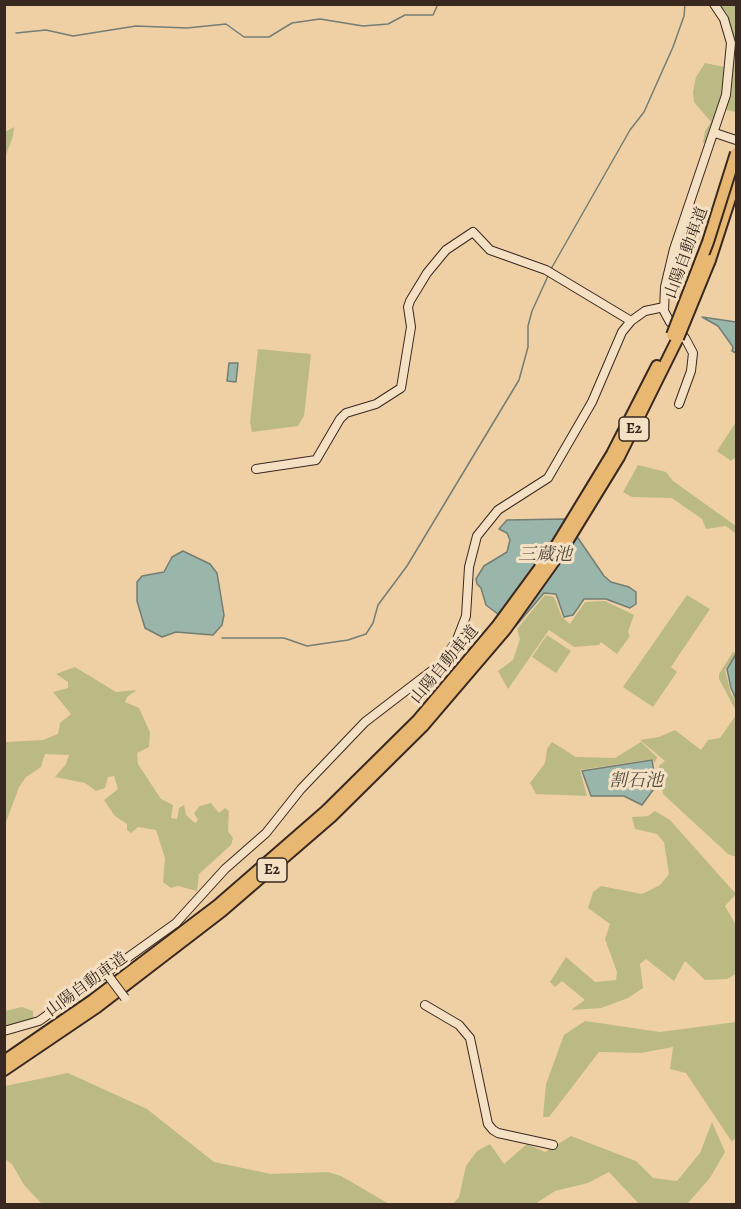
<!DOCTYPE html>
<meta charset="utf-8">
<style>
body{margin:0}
#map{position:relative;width:741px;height:1209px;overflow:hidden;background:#efd0a5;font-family:Alegreya,serif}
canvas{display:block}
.frame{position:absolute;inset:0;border:6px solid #38281f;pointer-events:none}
</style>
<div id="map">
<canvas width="741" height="1209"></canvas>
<div class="frame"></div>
</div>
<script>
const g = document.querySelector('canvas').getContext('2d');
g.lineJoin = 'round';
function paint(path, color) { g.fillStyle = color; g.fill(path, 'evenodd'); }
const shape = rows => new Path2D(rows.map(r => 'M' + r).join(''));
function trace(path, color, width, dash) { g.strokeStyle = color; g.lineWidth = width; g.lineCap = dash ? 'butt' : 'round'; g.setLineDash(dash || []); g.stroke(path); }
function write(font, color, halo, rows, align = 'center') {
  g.font = font + ' Alegreya,"Noto Serif JP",serif'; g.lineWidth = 6; g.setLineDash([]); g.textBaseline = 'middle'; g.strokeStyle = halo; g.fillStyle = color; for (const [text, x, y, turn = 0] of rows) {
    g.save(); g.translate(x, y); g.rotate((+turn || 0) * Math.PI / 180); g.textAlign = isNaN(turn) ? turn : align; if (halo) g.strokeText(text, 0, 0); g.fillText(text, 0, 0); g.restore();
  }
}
const green = shape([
 [719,5,736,5,736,112,726,110,735,52,727,13],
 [705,63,725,67,718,116,706,143,703,143,705,131,711,122,694,102,693,92,696,77],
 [14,127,13,136,5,158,5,132],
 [258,349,311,354,304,416,298,426,252,432,250,422],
 [736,422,736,457,731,461,717,451],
 [638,465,666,472,673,481,736,526,736,534,726,526,706,529,702,519,672,498,632,497,623,492],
 [545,595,554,597,562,617,570,624,585,602,605,601,634,615,628,632,630,636,617,654,601,642,599,645,574,647,549,630,508,689,498,671,513,660,520,639,517,629],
 [687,595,710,609,671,667,677,672,653,707,623,687],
 [547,635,571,651,556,673,532,657],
 [733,652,736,653,725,670,731,694,736,700,736,711,719,679,719,674],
 [75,667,116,692,137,690,127,697,125,702,139,708,150,732,149,747,137,753,138,764,161,799,173,805,171,818,177,819,179,808,184,805,186,815,195,823,198,820,194,813,200,806,211,803,219,813,225,808,229,811,228,831,233,838,231,845,199,874,197,891,178,886,171,888,163,882,165,858,156,830,138,827,131,833,127,830,127,824,115,816,104,800,118,789,114,776,108,777,105,788,96,791,85,783,55,777,66,764,69,755,45,754,41,767,26,777,19,787,5,825,5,742,43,740,58,734,60,723,71,714,53,692,68,688,68,682,56,674],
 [736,715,736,857,728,854,663,794,659,766,665,761,640,740,659,737,675,730,701,750,708,740,720,738],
 [552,742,576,757,615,758,641,742,657,757,655,763,652,759,580,770,587,796,536,794,530,783,545,763,547,749],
 [655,811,670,820,736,894,725,906,736,925,736,974,727,979,705,980,685,961,674,981,646,959,640,964,643,988,628,998,601,1008,571,1010,585,1000,562,981,555,987,550,982,566,957,595,982,616,980,617,972,605,939,610,924,588,908,593,892,601,886,642,894,660,885,669,874,664,842,657,834,635,829,632,817,648,816],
 [22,1007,33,1011,33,1021,5,1028,5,1011],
 [585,1021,660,1032,736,1022,736,1137,732,1142,686,1073,670,1069,673,1047,641,1053,599,1052,549,1117,543,1117,546,1084,564,1035],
 [68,1073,147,1109,214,1162,271,1174,328,1172,341,1176,389,1204,42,1204,24,1185,12,1164,5,1159,5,1086],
 [712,1122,725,1152,710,1178,687,1204,639,1204,609,1172,588,1183,555,1191,535,1204,453,1204,459,1197,466,1166,477,1151,490,1144,504,1164,527,1144,545,1152,571,1136,636,1161,653,1178,677,1181,700,1153]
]);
const water = shape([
 [702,317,736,322,736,353,732,351,733,347,718,326,702,317],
 [229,363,238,363,236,382,227,381,229,363],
 [565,519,604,576,611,582,629,587,636,592,636,604,630,608,606,599,584,599,573,615,564,617,556,594,544,593,515,627,486,605,481,588,477,584,476,579,484,566,507,552,510,540,507,533,499,529,507,520,565,519],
 [183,551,210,564,217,573,224,615,222,625,213,635,176,632,162,637,145,628,137,601,137,582,142,576,164,572,172,557,183,551],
 [736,654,736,699,731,688,727,669,736,654],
 [652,760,656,786,642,805,624,796,591,796,582,771,652,760]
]);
const stream = shape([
 [16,33,46,30,73,36,136,26,187,28,226,24,244,37,269,37,292,23,320,19,363,26,388,24,405,15,433,15,438,4],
 [551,269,630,130,644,112,673,47,684,16,685,4],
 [222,638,284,638,307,646,348,640,366,634,373,623,378,605,407,566,519,380,528,347,528,326,532,311,548,276]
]);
const secondary = shape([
 [715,133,736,140],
 [679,404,691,371,693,353,685,338,670,322,664,311,665,287,674,249,726,95,731,43,724,19,714,4],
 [256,469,316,460,340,419,346,413,376,404,401,388,411,327,408,307,410,301,427,273,446,250,473,232,490,250,546,270,631,321],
 [425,1005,459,1025,470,1038,488,1124,493,1130,498,1133,553,1145],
 [4,1031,39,1021,176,923,225,869,266,833,301,789,365,722,438,666,456,642,466,616,469,567,477,536,498,510,548,478,592,402,622,332,631,321,645,311,664,307]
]);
const highway = shape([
 [710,260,736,180],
 [4,1061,93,1000,218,905,326,811,418,720,498,625,556,546,612,454,657,366],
 [4,1070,97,1007,222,911,331,817,423,726,505,630,562,550,619,457,678,338]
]);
const secondaryBridge = shape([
 [107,974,125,998]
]);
const highwayBridge = shape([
 [672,335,708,242,736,153],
 [678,338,710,260]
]);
const shields = [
 [634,429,30],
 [272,870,30]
];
const shieldNames = [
 ["E2",634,429],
 ["E2",272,870]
];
const streetNames = [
 ["山陽自動車道",687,253,-70],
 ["山陽自動車道",445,665,-50],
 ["山陽自動車道",87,985,-36]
];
const waterNames = [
 ["三蔵池",545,556],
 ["割石池",636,782]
];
paint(green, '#bcba84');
paint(water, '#9ab6ab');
trace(water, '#737d73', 1.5);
trace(stream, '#737d73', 1.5);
trace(secondary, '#38281f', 10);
trace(highway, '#38281f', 14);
trace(secondary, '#f5e0c4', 8);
trace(highway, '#e8b872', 10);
trace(secondaryBridge, '#38281f', 10, []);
trace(highwayBridge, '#38281f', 14, []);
trace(secondaryBridge, '#f5e0c4', 8);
trace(highwayBridge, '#e8b872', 10);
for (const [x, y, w] of shields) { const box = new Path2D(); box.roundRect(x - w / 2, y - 12, w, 24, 4.5); g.fillStyle = '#f5e0c4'; g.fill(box); trace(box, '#38281f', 1.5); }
write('bold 15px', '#38281f', null, shieldNames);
write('16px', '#38281f', '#f5e0c4', streetNames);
write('italic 18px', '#504c42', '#f5e0c4', waterNames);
</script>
